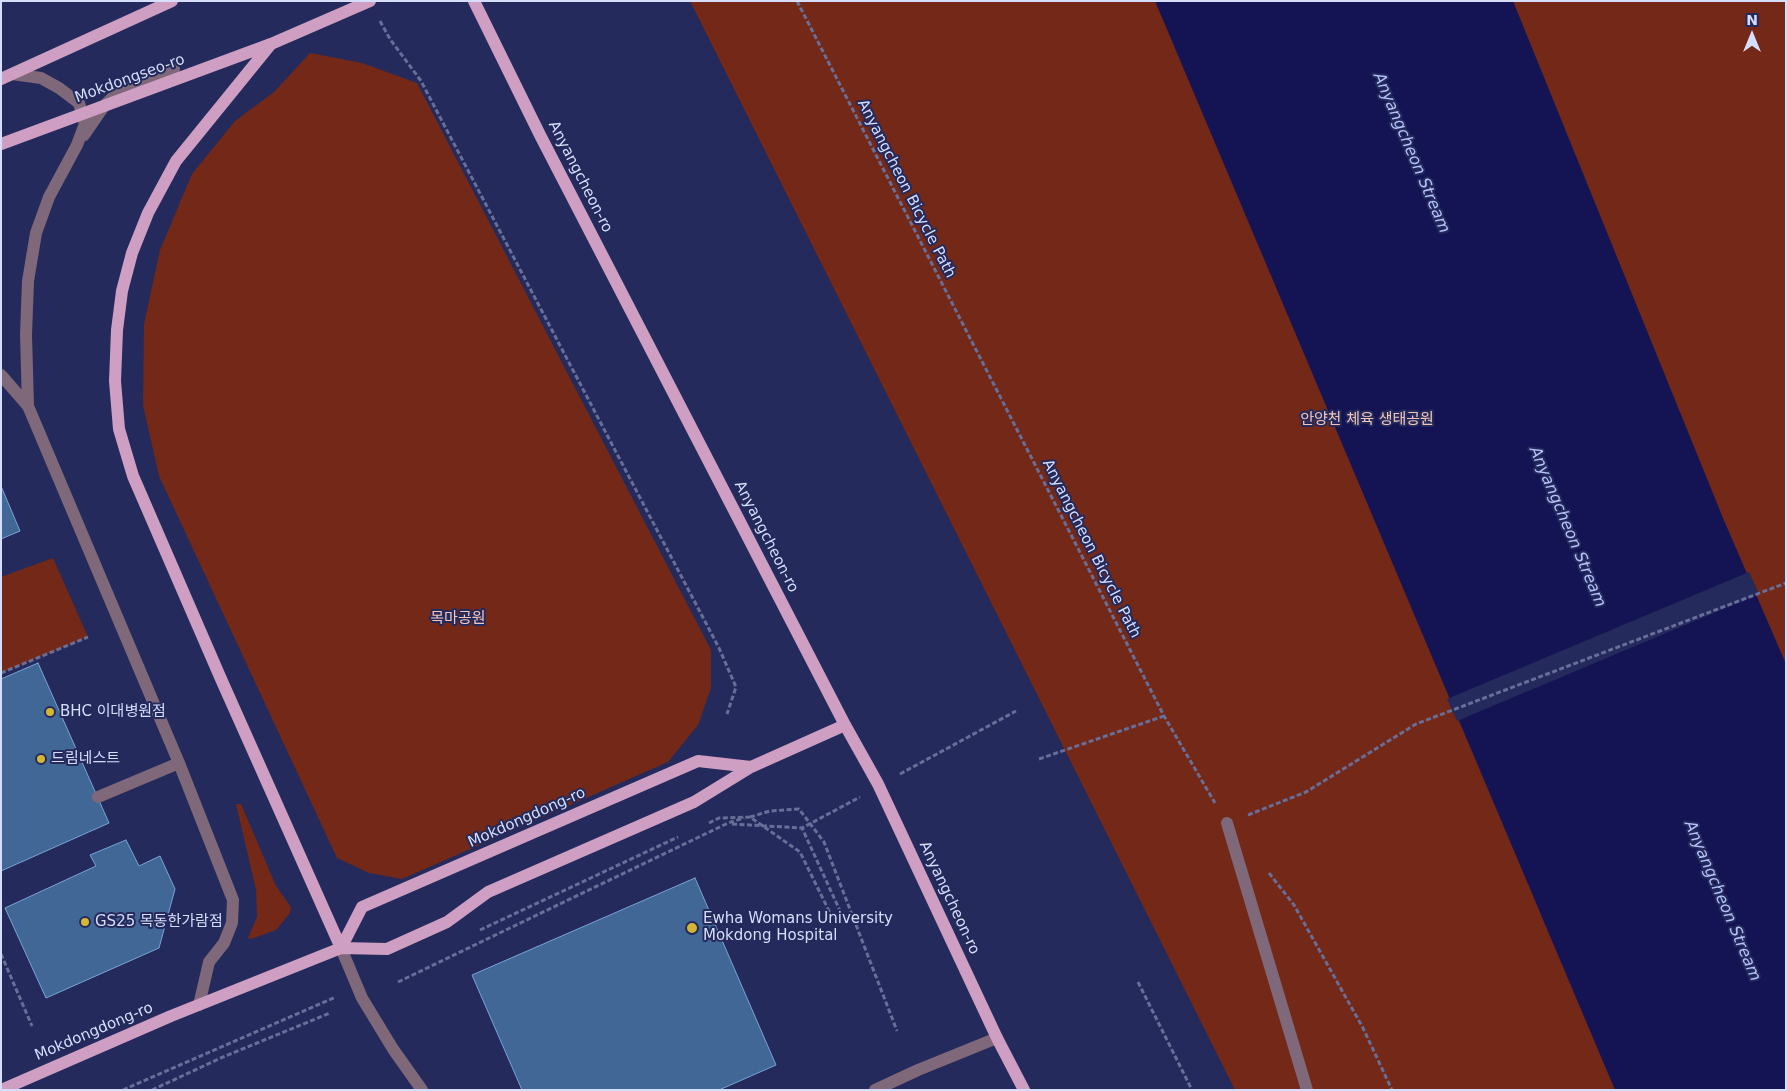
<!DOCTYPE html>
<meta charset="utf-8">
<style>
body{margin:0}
#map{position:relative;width:1787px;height:1091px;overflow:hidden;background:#242a5b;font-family:"DejaVu Sans",sans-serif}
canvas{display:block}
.frame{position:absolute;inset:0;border:2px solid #d7defd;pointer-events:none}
.north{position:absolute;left:1727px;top:10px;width:50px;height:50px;-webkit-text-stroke:4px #242a5b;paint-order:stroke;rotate:0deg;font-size:14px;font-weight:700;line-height:20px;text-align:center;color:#d7defd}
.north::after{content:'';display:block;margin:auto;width:18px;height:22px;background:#d7defd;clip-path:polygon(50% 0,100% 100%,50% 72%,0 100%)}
</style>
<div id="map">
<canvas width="1787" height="1091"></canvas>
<div class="frame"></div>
<div class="north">N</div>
</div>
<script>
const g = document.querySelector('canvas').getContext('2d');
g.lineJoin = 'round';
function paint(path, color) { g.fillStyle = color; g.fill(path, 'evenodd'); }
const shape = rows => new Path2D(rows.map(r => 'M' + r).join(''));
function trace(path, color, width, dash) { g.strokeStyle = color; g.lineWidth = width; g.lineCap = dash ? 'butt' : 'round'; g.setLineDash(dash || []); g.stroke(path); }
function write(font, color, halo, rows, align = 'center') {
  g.font = font + ' "DejaVu Sans","Noto Sans KR",sans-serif'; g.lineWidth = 4; g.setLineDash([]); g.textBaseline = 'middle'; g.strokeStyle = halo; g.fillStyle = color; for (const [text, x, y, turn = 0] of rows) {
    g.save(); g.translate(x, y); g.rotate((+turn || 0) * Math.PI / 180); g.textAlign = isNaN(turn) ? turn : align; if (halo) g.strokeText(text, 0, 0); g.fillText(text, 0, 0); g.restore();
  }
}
const green = shape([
 [690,1,1786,1,1786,1090,1235,1090],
 [310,53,362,63,417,83,711,650,711,688,698,725,668,762,402,879,369,873,337,858,159,476,143,405,144,324,160,250,192,174,235,121,274,92],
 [53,558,88,637,1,673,1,577],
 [236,804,241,804,276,886,291,907,290,913,276,930,251,939,248,938,257,917,256,890]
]);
const water = shape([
 [1155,1,1513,1,1723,518,1786,664,1786,1090,1615,1090]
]);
const pier = shape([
 [1749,572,1759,594,1457,721,1447,699]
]);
const building = shape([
 [1,486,20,531,1,539,1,486],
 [38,663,109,823,1,871,1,679,38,663],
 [126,840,139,866,160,856,175,889,159,948,46,998,5,908,96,866,90,855,126,840],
 [695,878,776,1065,719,1090,522,1090,472,975,695,878]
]);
const path = shape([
 [797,1,1164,716,1215,803],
 [380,21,390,39,421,81,719,648,736,687,727,714],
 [1,673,88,637],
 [1039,759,1164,716],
 [900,774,1016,711],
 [1248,815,1306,792,1416,724,1786,583],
 [750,817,770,811,799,809,824,842,897,1031],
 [709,823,719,818,750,817,800,852,832,917,838,917,841,913,802,828],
 [732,824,802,828,860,797],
 [1269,873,1294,905,1363,1028,1392,1090],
 [480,930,678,837],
 [1,954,32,1026],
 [398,982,728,823,744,818],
 [1138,982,1192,1090],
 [123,1090,336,997],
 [152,1090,223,1057,330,1013]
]);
const minor = shape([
 [12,74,41,78,59,88,79,103,85,124,77,145,49,197,36,233,28,281,26,335,28,406],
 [84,135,104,106,119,91,174,69],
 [1,375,28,406,179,763,233,900,232,923,224,943,209,962,199,1005],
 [98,797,179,763],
 [1227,823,1307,1090],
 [341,948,362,998,393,1049,422,1090],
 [875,1090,918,1070,997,1038]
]);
const major = shape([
 [474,1,540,135,845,725,878,784,997,1038,1024,1090],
 [271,44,176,161,148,213,132,253,122,291,117,330,115,381,119,429,133,476,221,679,341,948],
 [1,79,172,1],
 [1,144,271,44,370,1],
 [341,948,362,907,698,761,751,767],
 [1,1090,171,1016,341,948,387,949,447,922,488,892,694,802,751,767,845,725]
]);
const markers = [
 [50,712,5,"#d5b534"],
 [41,759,5,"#d5b534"],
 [85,922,5,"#d5b534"],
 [692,928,6,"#d5b534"]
];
const streetNames = [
 ["Mokdongseo-ro",130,79,-20],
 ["Anyangcheon-ro",580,177,63],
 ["Anyangcheon Bicycle Path",906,189,63],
 ["Anyangcheon-ro",766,537,63],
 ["Anyangcheon Bicycle Path",1091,549,63],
 ["Mokdongdong-ro",527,818,-24],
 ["Anyangcheon-ro",949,898,65],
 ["Mokdongdong-ro",94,1032,-23]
];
const parkNames = [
 ["안양천 체육 생태공원",1367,420],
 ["목마공원",458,619]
];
const poiNames = [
 ["BHC 이대병원점",60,712],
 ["드림네스트",51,759],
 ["Ewha Womans University",703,919],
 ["Mokdong Hospital",703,936],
 ["GS25 목동한가람점",95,922]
];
const waterNames = [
 ["Anyangcheon Stream",1411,153,67],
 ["Anyangcheon Stream",1567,527,67],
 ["Anyangcheon Stream",1722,901,67]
];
paint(green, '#742817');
paint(water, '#141454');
paint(pier, '#242a5b');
paint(building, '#416796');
trace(building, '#7ba3d6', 1);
trace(path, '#686e98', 3, [5, 2.5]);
trace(minor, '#7f687a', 12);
trace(major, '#ce9fc3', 12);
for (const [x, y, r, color] of markers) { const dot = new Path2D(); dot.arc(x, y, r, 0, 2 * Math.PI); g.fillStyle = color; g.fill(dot); trace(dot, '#242a5b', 2); }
write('15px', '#d7defd', '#242a5b', streetNames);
write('15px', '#f5c5b9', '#242a5b', parkNames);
write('15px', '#d7defd', '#242a5b', poiNames, 'left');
write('italic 16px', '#b5c2fe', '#242a5b', waterNames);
</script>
